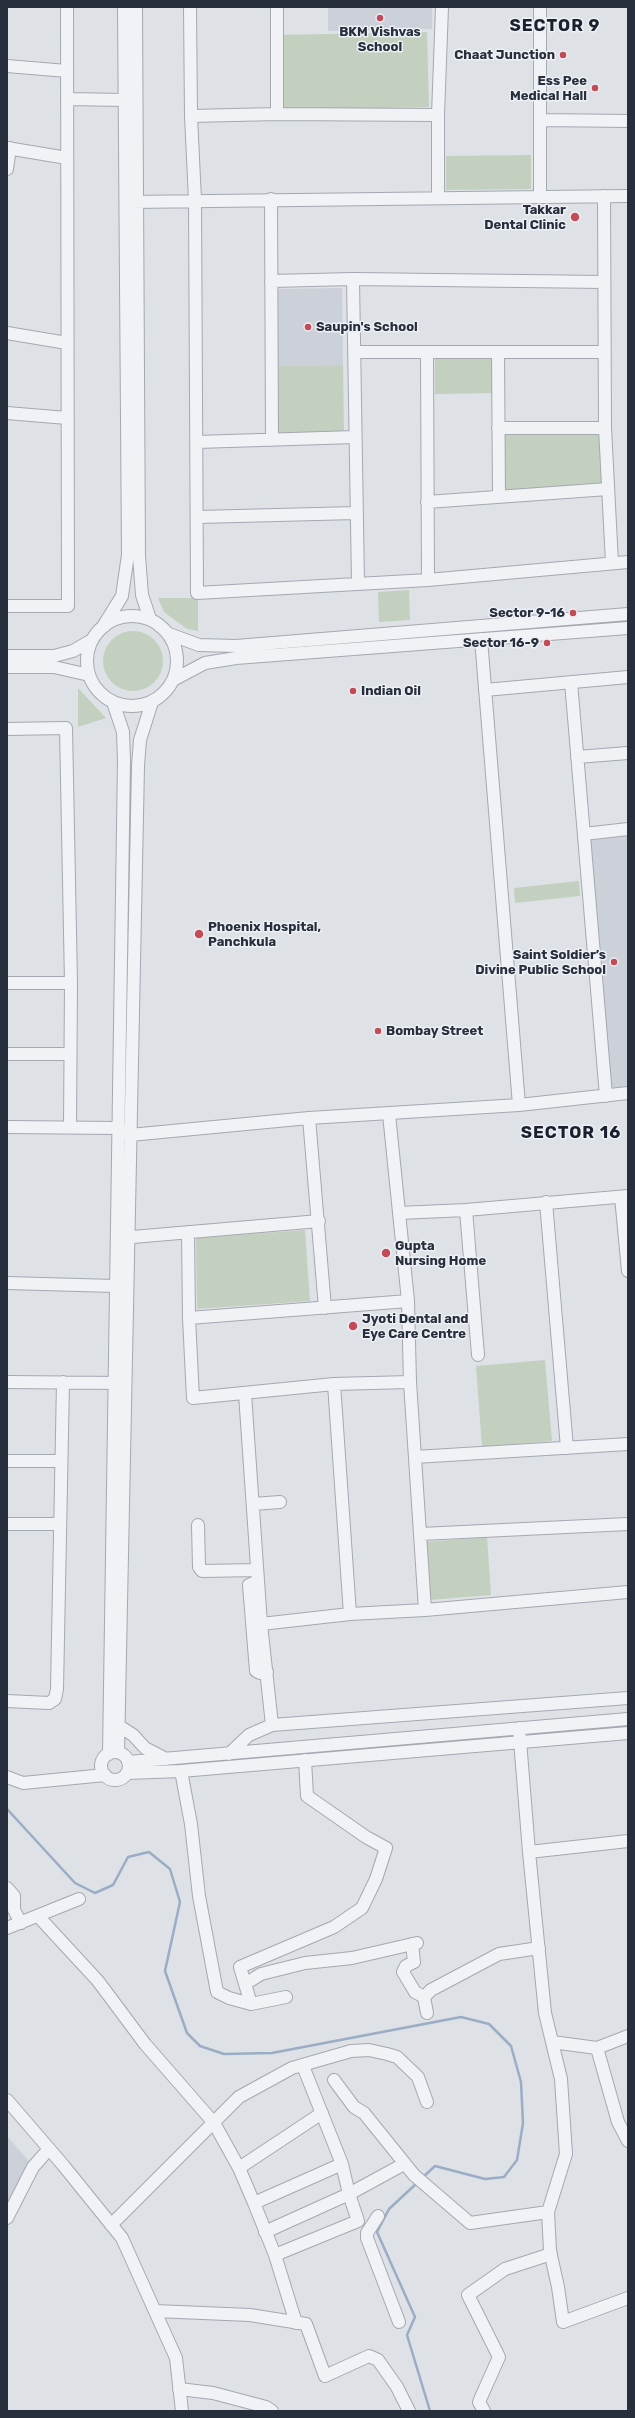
<!DOCTYPE html>
<meta charset="utf-8">
<style>
body{margin:0}
#map{position:relative;width:635px;height:2418px;overflow:hidden;background:#dee1e6;font-family:Rubik,sans-serif}
canvas{display:block}
.frame{position:absolute;inset:0;border:8px solid #282f3c;pointer-events:none}
</style>
<div id="map">
<canvas width="635" height="2418"></canvas>
<div class="frame"></div>
</div>
<script>
const g = document.querySelector('canvas').getContext('2d');
g.lineJoin = 'round';
function paint(path, color) { g.fillStyle = color; g.fill(path, 'evenodd'); }
const shape = rows => new Path2D(rows.map(r => 'M' + r).join(''));
function trace(path, color, width, dash) { g.strokeStyle = color; g.lineWidth = width; g.lineCap = dash ? 'butt' : 'round'; g.setLineDash(dash || []); g.stroke(path); }
function write(font, color, halo, rows, align = 'center') {
  g.font = font + ' Rubik,sans-serif'; g.lineWidth = 3; g.setLineDash([]); g.textBaseline = 'middle'; g.strokeStyle = halo; g.fillStyle = color; for (const [text, x, y, turn = 0] of rows) {
    g.save(); g.translate(x, y); g.rotate((+turn || 0) * Math.PI / 180); g.textAlign = isNaN(turn) ? turn : align; if (halo) g.strokeText(text, 0, 0); g.fillText(text, 0, 0); g.restore();
  }
}
const built = shape([
 [328,7,432,7,432,29,328,31],
 [342,288,343,365,275,366,273,289],
 [628,836,628,1086,610,1088,589,839],
 [7,2136,29,2161,7,2205]
]);
const green = shape([
 [427,32,429,107,279,110,278,35],
 [531,155,531,189,446,190,446,156],
 [495,358,495,393,435,394,435,359],
 [343,365,344,432,275,433,275,366],
 [504,432,600,432,602,486,505,490],
 [409,590,410,620,379,622,378,592],
 [158,598,198,598,198,631,187,629,164,612],
 '103 661a30 30 0 1 1 60 0a30 30 0 1 1-60 0Z',
 [78,688,106,718,78,727],
 [579,881,580,896,515,903,514,888],
 [305,1230,310,1301,197,1309,196,1238],
 [545,1360,552,1441,482,1447,476,1366],
 [487,1537,491,1595,430,1600,426,1542]
]);
const stream = shape([
 [7,1809,75,1883,95,1893,113,1885,128,1857,149,1852,170,1869,180,1902,165,1971,187,2033,200,2046,224,2054,272,2053,461,2017,489,2024,511,2046,521,2082,523,2123,517,2160,504,2177,485,2179,435,2166,422,2178],
 [417,2183,389,2209,377,2232,415,2317,407,2335,430,2411]
]);
const minor = shape([
 [136,7,139,556,142,595,150,619],
 [190,7,191,116,195,200,197,593,428,580,628,562],
 [7,66,67,71],
 [67,99,125,100],
 [277,114,277,7],
 [191,116,277,114,438,115],
 [540,120,628,121],
 [7,148,67,158],
 [7,169,10,148],
 [540,196,540,7],
 [604,196,605,428,612,563],
 [438,198,438,115,442,7],
 [271,199,272,440],
 [131,202,628,196],
 [353,279,358,583],
 [271,281,353,279,604,282],
 [7,333,67,343],
 [354,352,605,352],
 [498,352,499,497],
 [427,353,428,580],
 [7,413,67,418],
 [498,428,605,428],
 [197,442,355,437],
 [427,502,608,489],
 [198,517,356,513],
 [7,606,68,606,67,7],
 '87 661a45 45 0 1 1 90 0a45 45 0 1 1-90 0Z',
 [104,625,122,596,128,555,124,7],
 [169,634,199,645,236,646,628,614],
 [481,639,519,1105],
 [7,656,54,656,73,651,92,640],
 [7,667,54,667,89,675],
 [173,680,205,663,236,658,628,628],
 [571,682,606,1096],
 [485,690,628,677],
 [7,729,66,728,71,983,70,1127],
 [577,757,628,753],
 [584,834,628,829],
 [7,983,71,983],
 [7,1054,69,1054],
 [389,1114,408,1301,410,1382,425,1610],
 [309,1118,325,1308],
 [7,1127,118,1128,130,1135,309,1118,519,1105,628,1093],
 [621,1197,628,1271],
 [546,1202,567,1448],
 [466,1210,478,1355],
 [399,1213,466,1210,628,1196],
 [188,1232,189,1318,193,1398,334,1384,410,1382],
 [121,1238,319,1221],
 [7,1283,115,1286],
 [189,1318,408,1301],
 [7,1382,121,1383],
 [334,1384,350,1614],
 [245,1394,261,1624,272,1725],
 [415,1457,628,1444],
 [7,1461,61,1461],
 [253,1504,280,1502],
 [7,1524,60,1524],
 [198,1525,199,1567,202,1571,257,1570],
 [421,1534,628,1524],
 [258,1581,249,1585,256,1671,260,1673,267,1672],
 [261,1624,350,1614,425,1610,628,1592],
 [7,1701,49,1703,55,1699,57,1689,63,1382],
 [119,1726,133,1735,145,1748,166,1759],
 [519,1728,529,1852,545,2013,561,2079,566,2154,548,2212,550,2251,558,2287,563,2322,628,2298],
 [118,1752,138,766,140,740,152,702],
 '101 1766a14 14 0 1 1 28 0a14 14 0 1 1-28 0Z',
 [109,1754,124,761,123,732,113,702],
 [229,1754,249,1735,272,1725,628,1698],
 [128,1762,628,1719],
 [181,1771,191,1824,199,1896,217,1992,229,1998,251,2004,286,1997],
 [127,1773,181,1771,628,1733],
 [7,1777,23,1783,105,1775],
 [529,1852,628,1841],
 [7,1888,14,1896,14,1910,21,1923],
 [38,1916,98,1981,145,2044,214,2123,239,2168,254,2203],
 [7,1928,79,1899],
 [412,1944,414,1962,406,1966,403,1972,415,1992,424,1997],
 [245,1984,261,1974,305,1963,352,1958,417,1943],
 [251,2004,240,1967,334,1927,362,1908,376,1879,386,1848,366,1837,307,1796,305,1760],
 [427,2013,424,1997,431,1990,499,1954,539,1948],
 [552,2042,597,2048,618,2122,628,2141],
 [597,2048,628,2036],
 [303,2066,342,2164],
 [334,2080,354,2107,364,2113,414,2175,470,2223,548,2212],
 [7,2100,63,2165,122,2238,176,2358,182,2411],
 [239,2168,322,2113],
 [378,2216,367,2233,367,2238,399,2322],
 [7,2218,33,2167,49,2149],
 [111,2225,239,2097,292,2068,351,2051,369,2050,387,2054,397,2057,418,2077,427,2102],
 [265,2232,349,2194,404,2164],
 [275,2255,358,2221,349,2194,342,2164,254,2203,275,2255,296,2323],
 [155,2311,250,2315,306,2324,325,2376,369,2356,378,2360,397,2387,409,2411],
 [179,2389,213,2393,266,2407,272,2411],
 [484,2411,479,2402,499,2357,468,2295,505,2269,551,2254]
]);
const markers = [
 [380,18,4,"#c44a58"],
 [563,55,4,"#c44a58"],
 [595,88,4,"#c44a58"],
 [575,217,5,"#c44a58"],
 [308,327,4,"#c44a58"],
 [573,613,4,"#c44a58"],
 [547,643,4,"#c44a58"],
 [353,691,4,"#c44a58"],
 [199,934,5,"#c44a58"],
 [614,962,4,"#c44a58"],
 [378,1031,4,"#c44a58"],
 [386,1253,5,"#c44a58"],
 [353,1326,5,"#c44a58"]
];
const poiNames = [
 ["BKM Vishvas",380,32,"center"],
 ["School",380,47,"center"],
 ["Chaat Junction",555,55],
 ["Ess Pee",587,81],
 ["Medical Hall",587,96],
 ["Takkar",566,210],
 ["Dental Clinic",566,225],
 ["Saupin's School",316,327,"left"],
 ["Sector 9-16",565,613],
 ["Sector 16-9",539,643],
 ["Indian Oil",361,691,"left"],
 ["Phoenix Hospital,",208,927,"left"],
 ["Panchkula",208,942,"left"],
 ["Saint Soldier’s",606,955],
 ["Divine Public School",606,970],
 ["Bombay Street",386,1031,"left"],
 ["Gupta",395,1246,"left"],
 ["Nursing Home",395,1261,"left"],
 ["Jyoti Dental and",362,1319,"left"],
 ["Eye Care Centre",362,1334,"left"]
];
const districtNames = [
 ["SECTOR 9",555,26],
 ["SECTOR 16",571,1133]
];
paint(built, '#ccd0d8');
paint(green, '#c3d0bf');
trace(stream, '#9badc4', 2.5);
trace(minor, '#a4a8b0', 14);
trace(minor, '#f0f2f5', 12);
for (const [x, y, r, color] of markers) { const dot = new Path2D(); dot.arc(x, y, r, 0, 2 * Math.PI); g.fillStyle = color; g.fill(dot); trace(dot, '#edf0f4', 1.5); }
write('bold 13px', '#282f3c', '#edf0f4', poiNames, 'right');
g.letterSpacing = '1px';
write('bold 17px', '#1a202d', '#edf0f4', districtNames);
g.letterSpacing = '0px';
</script>
